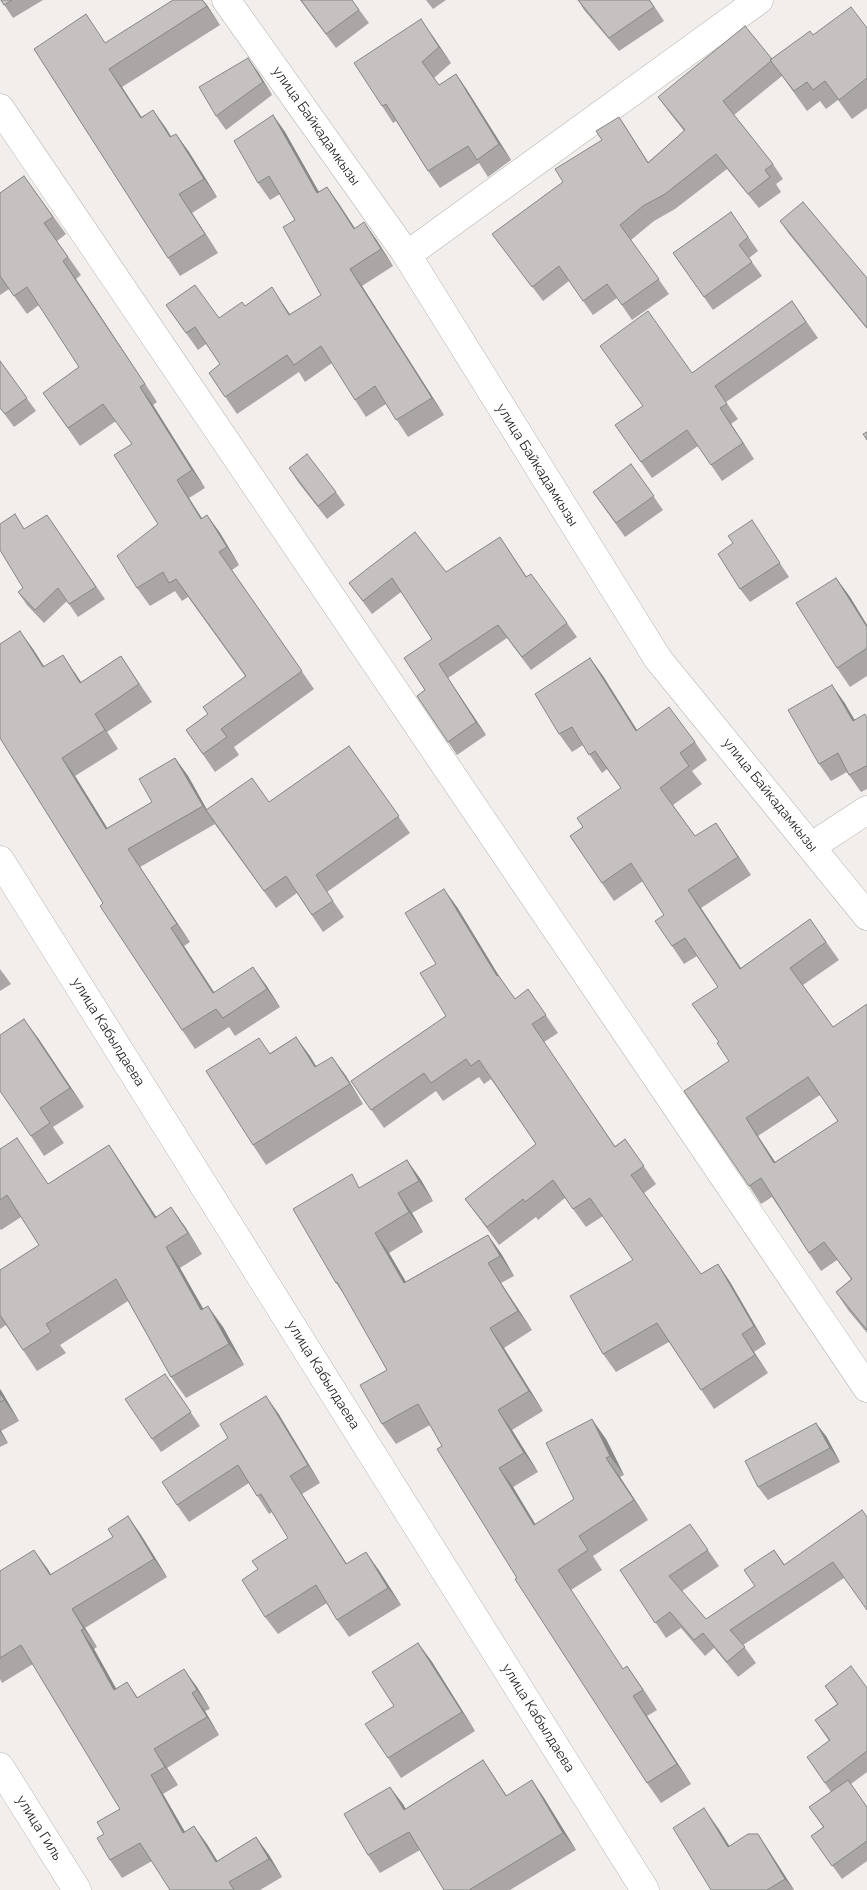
<!DOCTYPE html>
<meta charset="utf-8">
<style>
body{margin:0}
canvas{display:block;background:#f1eeec}
</style>
<canvas width="867" height="1890"></canvas>
<script>
const g = document.querySelector('canvas').getContext('2d');
g.lineJoin = 'round';
const shape = rows => new Path2D(rows.map(r => 'M' + r).join(''));
function trace(path, color, width, dash) { g.strokeStyle = color; g.lineWidth = width; g.lineCap = dash ? 'butt' : 'round'; g.setLineDash(dash || []); g.stroke(path); }
function paint(path, color) { g.fillStyle = color; g.fill(path, 'evenodd'); }
function write(font, color, halo, rows, align = 'center') {
  g.font = font + ' Raleway,sans-serif'; g.lineWidth = 5; g.setLineDash([]); g.textBaseline = 'middle'; g.strokeStyle = halo; g.fillStyle = color; for (const [text, x, y, turn = 0] of rows) {
    g.save(); g.translate(x, y); g.rotate((+turn || 0) * Math.PI / 180); g.textAlign = isNaN(turn) ? turn : align; if (halo) g.strokeText(text, 0, 0); g.fillText(text, 0, 0); g.restore();
  }
}
const street = shape([
 [226,0,407,255,658,659,867,916],
 [0,108,867,1388],
 [407,255,759,0],
 [812,846,867,810],
 [0,860,645,1890],
 [0,1767,77,1890]
]);
const wall = shape([
 [1,0,43,0,13,18],
 [203,0,220,25,122,87,141,117,153,110,171,137,176,134,189,152,217,197,192,213,218,253,180,276,168,258,34,49,106,43],
 [300,0,352,0,369,23,336,48],
 [426,0,446,0,433,9],
 [578,0,650,0,664,21,619,51,584,10],
 [867,28,867,108,852,119,838,100,826,109,820,101,807,111,782,76,734,115,773,164,783,179,776,184,781,192,759,208,727,169,675,209,654,221,631,240,669,294,632,320,617,298,593,315,569,281,543,301,492,234,563,182,602,140,619,117,648,162,684,131,669,112,658,97,772,59,813,35],
 [432,35,451,63,434,78,439,85,456,74,467,90,511,160,488,177,479,163,440,188,428,171,396,121,393,123,382,106],
 [258,72,272,95,226,130,216,116],
 [273,115,285,132,319,192,327,187,339,204,355,228,376,239,393,266,362,286,444,415,408,437,386,404,366,417,355,400,332,363,305,382,299,372,237,414,209,373,220,364,206,344,198,350,166,305,219,318,245,306,283,304,290,314,321,295,295,220,280,194,270,200,258,183],
 [24,176,66,234,57,241,81,275,76,279,157,402,153,405,205,488,189,498,202,519,207,515,220,533,239,565,232,570,314,689,234,747,239,755,215,772,186,730,208,714,245,676,188,597,182,601,175,591,150,606,137,588,158,524,132,444,116,421,80,446,43,393,79,367,39,305,27,314,9,289,0,295,0,193],
 [731,212,758,251,749,258,762,276,713,310,673,253],
 [780,221,867,278,867,329,789,234],
 [792,301,818,338,726,402,738,419,731,424,754,459,722,481,698,446,652,478,615,425,692,373],
 [0,361,36,411,14,427,0,408],
 [631,464,663,510,625,537,593,492],
 [289,468,336,492,345,505,327,519,298,482],
 [47,515,105,599,78,617,67,601,44,623,27,605,18,592,23,588,25,529],
 [761,534,789,577,750,602,740,589,733,543],
 [500,537,527,577,567,623,577,637,531,670,507,638,448,678,486,735,457,755,417,696,425,690,432,639,401,592,372,614,349,583,446,572],
 [836,578,850,597,867,625,867,676,850,687,837,668],
 [33,649,44,667,75,673,81,682,121,656,152,702,107,732,118,749,75,776,107,828,152,802,175,758,188,776,207,810,269,802,349,746,410,833,327,892,344,917,323,932,297,893,276,908,214,823,215,824,140,867,190,942,184,946,214,992,266,985,280,1007,235,1036,229,1027,195,1049,182,1030,0,738],
 [590,658,603,676,637,731,695,742,707,760,692,771,702,784,673,805,695,836,716,823,751,875,701,908,741,968,810,919,839,960,803,985,833,1027,867,1004,867,1333,848,1310,836,1292,851,1279,837,1260,821,1271,809,1253,772,1197,761,1204,749,1186,729,1061,719,1042,718,987,697,956,684,964,672,946,664,915,643,881,614,901,570,836,583,827,621,788,607,769,602,773,583,745,572,752,559,734],
 [820,1095,838,1121,775,1162,758,1136],
 [844,702,855,720,867,717,867,789,861,792,847,772,831,781,819,764],
 [457,907,498,975,515,999,528,989,558,1033,544,1042,615,1146,625,1139,656,1184,644,1193,701,1274,718,1264,730,1282,766,1344,754,1352,768,1373,714,1409,669,1342,616,1372,603,1354,633,1260,603,1216,586,1227,565,1198,538,1220,536,1217,499,1245,465,1199,536,1144,491,1079,484,1084,479,1077,443,1101,436,1091,384,1128,351,1081,446,1016,436,964],
 [0,969,11,984,0,991],
 [296,1037,316,1067,332,1057,346,1076,363,1104,266,1165,253,1145,270,1053],
 [38,1038,84,1107,53,1127,64,1143,44,1156,31,1136],
 [17,1138,48,1184,109,1145,123,1166,156,1217,171,1207,202,1254,180,1268,203,1309,223,1327,244,1365,186,1398,171,1377,128,1301,60,1345,66,1353,37,1371,6,1325,0,1329,0,1270,39,1245,21,1217,1,1230,0,1229,0,1149],
 [407,1160,421,1180,433,1201,412,1213,423,1232,389,1253,405,1282,488,1235,502,1255,514,1276,501,1283,532,1330,504,1348,543,1411,512,1430,538,1472,513,1487,535,1525,574,1499,606,1439,624,1475,620,1477,648,1520,593,1556,602,1570,571,1590,623,1669,627,1666,657,1710,647,1716,691,1784,661,1803,647,1783,517,1578,430,1425,396,1444,382,1424,387,1370,348,1300,336,1283,361,1187],
 [165,1374,200,1426,161,1452,152,1439],
 [0,1389,19,1421,1,1431,8,1443,0,1447],
 [278,1413,320,1483,302,1494,347,1564,378,1569,401,1605,349,1637,337,1620,327,1603,278,1634,265,1617,288,1538,272,1512,269,1514,249,1483,189,1522,177,1505],
 [826,1436,840,1462,768,1500,758,1487],
 [862,1510,844,1578,743,1645,756,1663,738,1677,714,1648,705,1656,681,1628,666,1638,620,1570,701,1540,719,1566,682,1591,706,1619,755,1586,774,1550,785,1565],
 [128,1516,141,1535,167,1577,85,1628,97,1647,94,1649,116,1689,127,1682,138,1698,197,1687,210,1709,205,1711,219,1735,167,1768,178,1785,163,1794,185,1832,194,1826,217,1861,256,1837,269,1855,282,1877,260,1890,170,1890,152,1861,122,1878,110,1860,104,1834,120,1809,33,1664,2,1683,0,1679,0,1571,47,1568,51,1575,113,1537],
 [418,1643,432,1662,475,1731,401,1778,388,1758,394,1706],
 [825,1686,867,1688,867,1772,851,1784,867,1807,867,1861,842,1879,811,1836,823,1827,809,1807,831,1792,807,1757,829,1741,815,1720,837,1704],
 [483,1760,507,1796,532,1780,544,1798,576,1850,510,1890,444,1890,420,1850,380,1873,368,1855,403,1804,405,1809],
 [718,1828,729,1846,758,1834,771,1854,794,1890,711,1890]
]);
const shadedWall = shape([
 [202,0,207,5,220,25],
 [421,19,432,35,451,63,439,47],
 [248,58,258,72,272,95,263,82],
 [109,69,122,87,154,136,141,118],
 [456,74,467,90,511,160,499,144],
 [153,110,166,128,183,156,170,137],
 [273,115,285,132,329,210,317,193],
 [619,117,629,132,658,178,648,163],
 [176,134,189,152,217,197,204,179],
 [327,187,339,204,366,246,354,229],
 [179,194,192,213,218,253,205,234],
 [364,222,376,239,393,266,381,249],
 [63,261,76,279,157,402],
 [350,269,362,286,444,415,432,398],
 [272,287,283,304,301,332,289,315],
 [140,387,153,405,205,488,192,470],
 [720,408,731,424,754,459,743,443],
 [177,480,189,498,214,537,201,519],
 [207,515,220,533,239,565,227,547],
 [836,578,850,597,867,625,867,627],
 [20,631,33,649,56,685,43,667],
 [63,655,75,673,93,701,80,683],
 [590,658,603,676,649,749,636,731],
 [439,664,448,678,486,735,476,722],
 [832,685,844,702,865,739,853,721],
 [95,714,107,732,118,749,105,730],
 [62,758,75,776,119,847,106,829],
 [175,758,188,776,215,824,203,806],
 [716,823,728,841,751,875,738,857],
 [128,849,190,942,177,924],
 [444,889,457,907,510,994,497,976],
 [688,890,701,908,753,987,740,969],
 [171,928,184,946,226,1011,213,993],
 [253,967,266,985,280,1007,267,989],
 [24,1019,38,1038,84,1107,70,1088],
 [296,1037,310,1056,329,1087,315,1067],
 [332,1057,346,1076,363,1104,350,1084],
 [746,1118,758,1136,787,1180,774,1163],
 [109,1145,123,1166,170,1238,155,1218],
 [407,1160,421,1180,433,1201,419,1181],
 [398,1193,412,1213,423,1232,409,1212],
 [171,1207,186,1228,202,1254,188,1233],
 [375,1233,389,1253,418,1302,404,1283],
 [488,1235,502,1255,514,1276,500,1256],
 [166,1247,180,1268,216,1331,201,1310],
 [488,1263,501,1283,532,1330,518,1311],
 [718,1264,730,1282,766,1344,754,1326],
 [208,1306,223,1327,244,1365,229,1344],
 [490,1328,504,1348,543,1411,529,1391],
 [742,1334,768,1373,755,1355],
 [0,1389,2,1392,19,1421,4,1400,0,1393],
 [266,1396,278,1413,320,1483,308,1465],
 [498,1410,512,1430,538,1472,524,1453],
 [592,1419,606,1439,624,1475,610,1456],
 [816,1423,826,1436,840,1462,830,1448],
 [0,1429,1,1431,8,1443,0,1432],
 [606,1458,620,1477,648,1520,634,1500],
 [499,1468,513,1487,548,1545,534,1525],
 [290,1476,302,1494,358,1582,346,1564],
 [128,1516,141,1535,167,1577,154,1559],
 [34,1550,47,1568,63,1594,50,1575],
 [366,1552,378,1569,401,1605,388,1588],
 [72,1609,85,1628,97,1647,84,1629],
 [81,1630,94,1649,127,1708,114,1690],
 [418,1643,432,1662,475,1731,462,1712],
 [627,1666,641,1686,657,1710,643,1690],
 [184,1669,197,1687,210,1709,197,1690],
 [192,1693,205,1711,219,1735,207,1717],
 [633,1696,647,1716,691,1784,677,1764],
 [154,1749,167,1768,178,1785,165,1767],
 [483,1760,495,1778,518,1814,506,1796],
 [151,1775,163,1794,196,1851,183,1833],
 [532,1780,544,1798,576,1850,563,1833],
 [390,1787,403,1804,416,1827,404,1810],
 [704,1808,718,1828,742,1866,728,1847],
 [194,1826,207,1844,229,1880,216,1862],
 [758,1834,771,1854,794,1890,785,1879],
 [256,1837,269,1855,282,1877,269,1859]
]);
const building = shape([
 [1,0,12,0,4,5,1,0],
 [173,0,202,0,207,6,109,69,141,118,153,110,170,137,176,134,204,179,179,194,205,234,168,258,34,49,86,14,105,43,173,0],
 [301,0,352,0,359,10,326,34,301,0],
 [578,0,649,0,654,7,609,38,578,0],
 [851,7,867,28,867,78,839,100,825,81,813,90,807,82,794,91,770,60,810,31,813,35,851,7],
 [421,19,439,47,422,62,439,85,456,74,499,144,477,160,468,146,428,171,386,104,382,106,354,63,421,19],
 [745,26,772,59,770,60,771,61,723,101,773,164,765,170,770,177,748,194,716,154,665,194,643,206,620,225,659,279,622,305,607,284,583,301,559,266,532,287,492,234,563,182,555,169,602,140,596,131,619,117,648,163,685,130,658,97,745,26],
 [248,58,263,82,216,116,199,87,248,58],
 [273,115,317,193,327,187,354,229,364,222,381,249,350,269,432,398,396,420,375,386,355,400,321,346,294,365,287,355,225,397,209,373,220,364,195,327,186,333,166,305,195,285,219,318,242,302,245,306,272,287,289,315,321,295,283,227,295,220,269,176,258,183,234,141,273,115],
 [24,176,53,217,44,223,68,257,63,261,145,384,140,387,192,470,177,480,201,519,207,515,227,547,219,552,302,671,221,729,227,737,203,754,186,730,208,714,203,707,246,676,176,579,169,583,163,572,137,588,117,556,158,524,114,455,132,444,103,404,68,428,43,393,79,367,27,287,14,296,0,276,0,193,24,176],
 [803,202,867,278,867,328,780,221,803,202],
 [731,212,748,237,739,245,752,262,704,297,673,253,731,212],
 [792,301,806,322,715,386,727,404,720,408,743,443,711,465,687,430,641,462,615,425,643,406,600,346,648,311,692,373,792,301],
 [0,361,27,398,5,414,0,408,0,361],
 [867,432,867,440,863,434,867,432],
 [307,454,336,492,318,506,289,468,307,454],
 [631,464,654,496,616,523,593,492,631,464],
 [15,514,24,529,47,515,96,587,69,604,58,588,35,610,18,592,23,588,0,550,0,524,15,514],
 [752,520,780,563,740,589,718,554,733,543,728,536,752,520],
 [415,532,446,572,500,537,526,577,531,574,567,623,522,657,498,625,439,664,476,722,448,742,417,696,425,690,404,658,432,639,392,578,363,601,349,583,415,532],
 [836,578,867,627,867,648,837,668,796,603,836,578],
 [20,631,43,667,63,655,80,683,121,656,139,684,95,714,105,730,62,758,106,829,152,802,139,779,175,758,203,806,128,849,177,924,171,928,213,993,253,967,267,989,223,1018,216,1009,182,1030,100,906,103,903,0,738,0,644,20,631],
 [590,658,636,731,669,707,695,742,680,753,689,766,660,788,695,836,716,823,738,857,688,890,740,969,810,919,826,942,790,968,833,1027,867,1004,867,1330,836,1292,852,1279,824,1242,809,1253,761,1178,749,1186,684,1091,729,1061,717,1043,719,1042,692,1004,718,987,685,938,672,946,655,921,664,915,631,863,602,883,570,836,583,827,577,818,621,788,595,751,589,755,572,727,559,734,535,694,590,658],
 [808,1077,838,1121,774,1163,746,1118,808,1077],
 [832,685,853,721,865,714,867,718,867,767,866,766,849,775,838,753,819,764,788,710,832,685],
 [349,746,399,816,316,875,333,901,312,915,286,876,264,891,206,810,252,778,269,802,349,746],
 [444,889,497,976,498,975,515,999,528,989,546,1015,532,1024,615,1147,625,1139,644,1166,631,1175,701,1274,718,1264,754,1326,742,1334,755,1355,701,1390,657,1323,603,1354,570,1296,633,1260,590,1198,573,1209,553,1180,525,1202,523,1199,487,1227,465,1199,536,1144,479,1060,471,1066,466,1059,431,1083,424,1073,371,1110,351,1081,446,1016,420,973,436,964,405,913,444,889],
 [24,1019,70,1088,40,1108,50,1123,31,1136,0,1091,0,1035,24,1019],
 [296,1037,315,1067,332,1057,350,1084,253,1145,206,1071,259,1038,270,1054,296,1037],
 [17,1138,48,1184,109,1145,155,1218,171,1207,188,1233,166,1247,201,1310,208,1306,229,1344,171,1377,116,1279,46,1324,51,1332,23,1350,0,1315,0,1270,39,1245,7,1195,0,1200,0,1149,17,1138],
 [407,1160,419,1181,398,1193,409,1212,375,1233,404,1283,488,1235,500,1256,488,1263,518,1311,490,1328,529,1391,498,1410,524,1453,499,1468,534,1525,574,1499,546,1443,592,1419,610,1456,606,1458,634,1500,579,1536,588,1550,558,1570,623,1669,627,1666,643,1690,633,1696,677,1764,647,1783,515,1579,517,1578,437,1449,442,1446,418,1404,382,1424,360,1385,387,1370,337,1282,336,1283,293,1209,352,1174,359,1188,407,1160],
 [165,1374,191,1412,152,1439,125,1399,165,1374],
 [0,1393,4,1400,0,1402,0,1393],
 [266,1396,308,1465,290,1476,346,1564,366,1552,388,1588,337,1620,316,1585,265,1617,242,1580,258,1569,252,1561,288,1538,261,1494,257,1496,238,1465,177,1505,162,1482,228,1438,220,1424,266,1396],
 [816,1423,830,1448,758,1487,745,1461,816,1423],
 [862,1510,867,1517,867,1610,833,1562,730,1630,745,1647,727,1662,703,1633,694,1640,670,1612,655,1623,620,1570,690,1524,708,1550,669,1576,706,1619,755,1586,744,1570,774,1550,784,1565,862,1510],
 [128,1516,154,1559,72,1609,84,1629,81,1630,114,1690,127,1682,137,1698,184,1669,197,1690,192,1693,207,1717,154,1749,165,1767,151,1775,183,1833,194,1826,216,1862,256,1837,269,1859,229,1882,234,1890,170,1890,140,1843,110,1860,97,1838,104,1834,97,1822,120,1809,21,1645,0,1658,0,1571,34,1550,50,1575,113,1537,108,1529,128,1516],
 [418,1643,462,1712,388,1758,365,1724,394,1706,372,1672,418,1643],
 [851,1666,867,1688,867,1751,825,1783,807,1757,830,1740,815,1720,838,1704,825,1686,851,1666],
 [483,1760,506,1796,532,1780,563,1833,469,1890,444,1890,409,1832,368,1855,344,1814,390,1787,404,1810,483,1760],
 [848,1780,867,1807,867,1841,832,1866,811,1836,824,1827,809,1807,848,1780],
 [704,1808,728,1847,748,1834,758,1834,785,1879,767,1890,711,1890,673,1828,704,1808]
]);
const streetNames = [
 ["улица Байкадамкызы",316,126,55],
 ["улица Байкадамкызы",537,465,58],
 ["улица Байкадамкызы",770,795,51],
 ["улица Кабылдаева",108,1032,58],
 ["улица Кабылдаева",323,1375,58],
 ["улица Кабылдаева",538,1718,58],
 ["улица Гиль",39,1828,58]
];
trace(street, '#b8b5b3', 29);
trace(street, '#fff', 28);
paint(wall, '#a9a6a5');
paint(shadedWall, '#898786');
paint(building, '#c4c1c0');
trace(building, '#898786', 1);
write('14px', '#262524', '#fff', streetNames);
</script>
